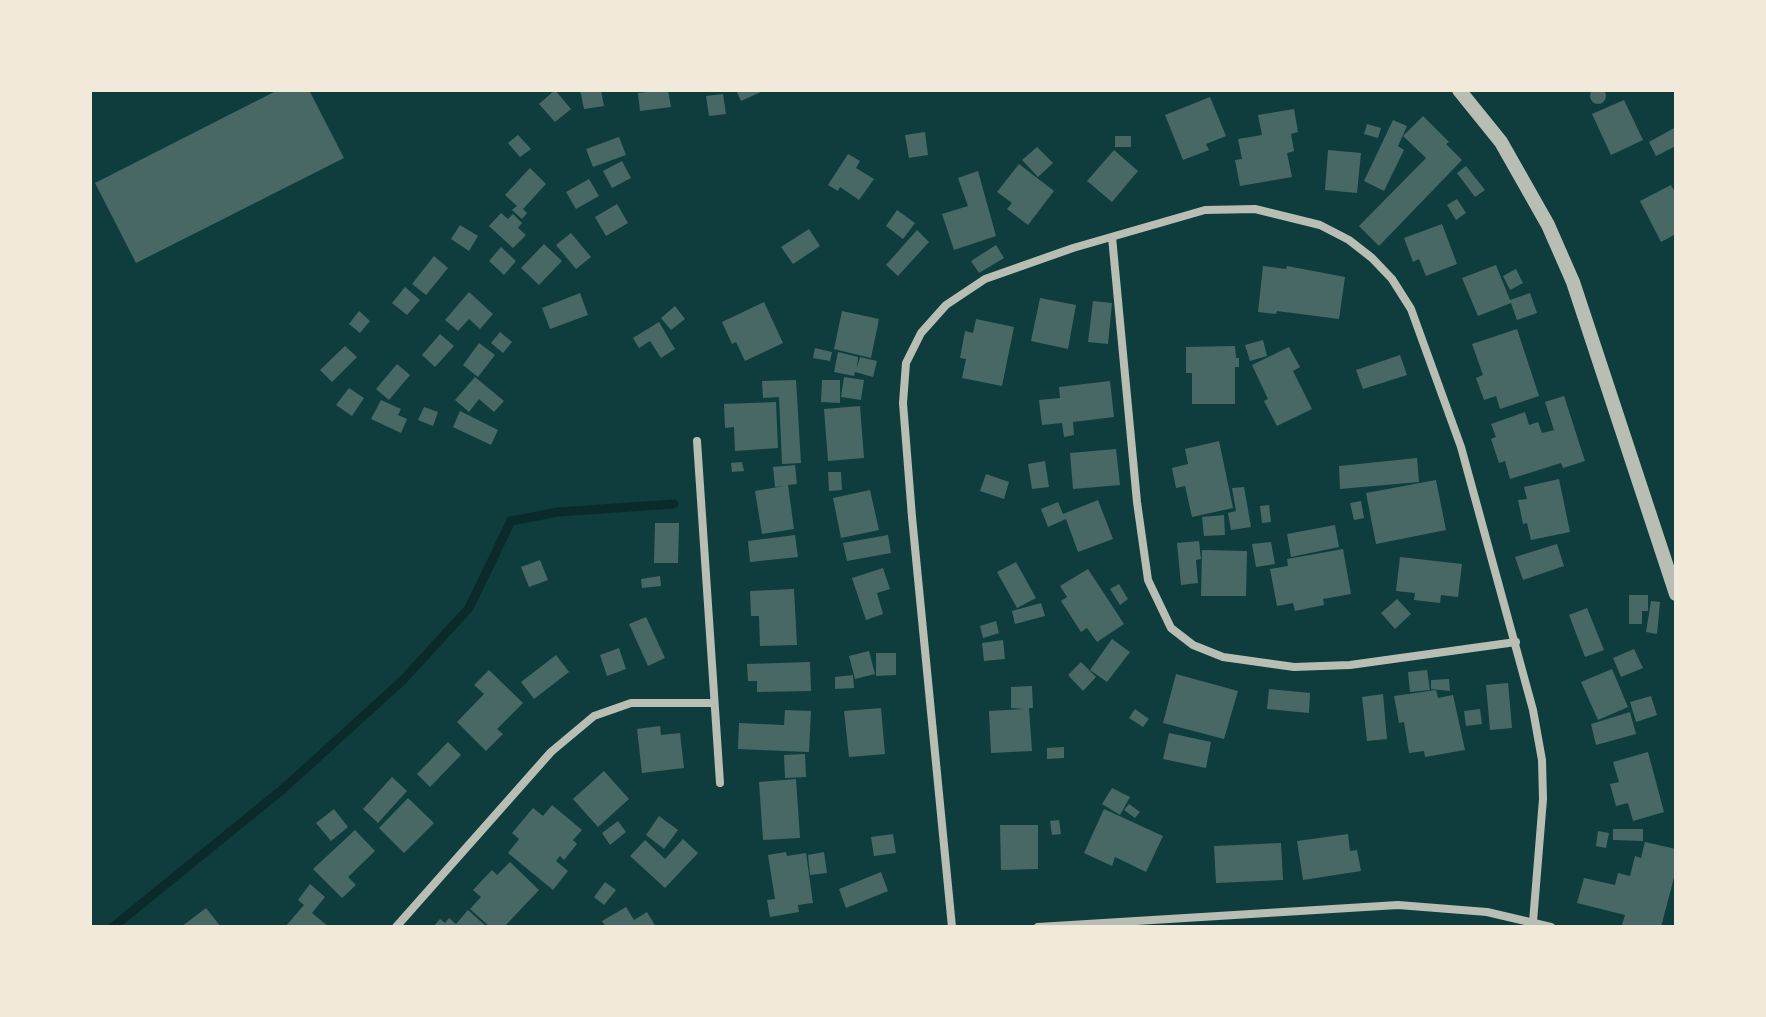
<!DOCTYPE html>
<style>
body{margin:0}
#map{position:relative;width:1766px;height:1017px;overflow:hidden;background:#0f3d3e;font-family:"Noto Serif",serif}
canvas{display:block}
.frame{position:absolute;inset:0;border:92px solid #f1e9da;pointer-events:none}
</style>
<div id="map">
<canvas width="1766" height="1017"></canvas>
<div class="frame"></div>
</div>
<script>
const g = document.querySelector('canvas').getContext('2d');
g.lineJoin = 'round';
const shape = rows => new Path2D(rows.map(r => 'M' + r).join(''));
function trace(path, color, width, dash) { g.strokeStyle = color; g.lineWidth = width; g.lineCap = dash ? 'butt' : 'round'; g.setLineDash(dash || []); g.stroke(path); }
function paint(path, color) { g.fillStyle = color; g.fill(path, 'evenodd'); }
const stream = shape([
 [113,927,283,789,403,680,469,608,511,521,558,512,674,504]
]);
const building = shape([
 '1590 96a8 8 0 1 1 16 0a8 8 0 1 1-16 0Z',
 [278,90,309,90,344,158,136,263,95,183],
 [555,90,571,109,555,122,539,104],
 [580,90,601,90,604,106,584,109],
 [668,90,671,107,640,111,638,93],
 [736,90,765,90,741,101],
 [723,94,726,114,709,116,706,96],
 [1210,97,1226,136,1206,144,1209,150,1183,160,1165,115],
 [1624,100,1643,140,1611,155,1592,114],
 [1294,109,1298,132,1291,134,1294,151,1287,153,1292,177,1240,186,1235,160,1242,159,1238,139,1262,135,1258,115],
 [1423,116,1449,142,1446,144,1462,160,1379,246,1359,226,1426,158,1403,136],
 [1393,120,1407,126,1398,146,1404,150,1384,191,1364,181],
 [1367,124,1381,128,1378,138,1364,134],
 [1676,127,1676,146,1656,156,1649,142],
 [925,132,928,155,909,158,905,135],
 [518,135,531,149,520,157,508,143],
 [1115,136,1131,136,1131,147,1115,147],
 [619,137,626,155,593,167,586,149],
 [1037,147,1053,163,1038,177,1022,160],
 [1114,150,1138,171,1112,202,1087,181],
 [1328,150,1361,153,1357,193,1325,190],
 [848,154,860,161,856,168,874,179,859,200,840,187,838,191,828,185],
 [622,161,631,178,612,188,603,171],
 [1019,164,1054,191,1028,225,1007,209,1012,203,997,192],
 [1466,166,1485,190,1475,197,1457,173],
 [530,168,546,184,523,209,527,213,522,219,512,210,517,206,505,195],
 [978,171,996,236,954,250,942,214,968,206,958,178],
 [589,179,599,196,576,209,566,192],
 [1671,185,1676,194,1676,234,1661,242,1640,201],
 [1457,199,1466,213,1456,220,1447,205],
 [617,204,628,223,606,236,595,217],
 [897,210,915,223,903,239,886,226],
 [501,213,508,219,513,214,522,223,518,228,526,235,513,248,489,226],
 [1442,224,1457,264,1426,276,1419,259,1413,262,1404,238],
 [460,225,478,236,469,251,451,239],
 [809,229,820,246,793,264,781,247],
 [917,230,929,242,898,276,886,265],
 [571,233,591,257,576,269,556,245],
 [544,244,562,261,539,285,521,268],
 [996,245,1004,258,979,273,971,261],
 [501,247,516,261,504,275,489,261],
 [434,256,448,268,426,295,412,284],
 [1496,265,1510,300,1530,293,1537,313,1517,320,1511,303,1478,316,1462,278],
 [1263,266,1286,269,1287,266,1345,277,1339,319,1277,311,1276,314,1258,312],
 [1516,269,1523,283,1510,290,1503,276],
 [405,287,420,300,407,315,392,303],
 [469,292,493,314,480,329,469,319,458,331,445,320],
 [580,293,588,315,550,329,542,308],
 [1040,298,1076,305,1068,349,1031,341],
 [1093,301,1112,303,1108,344,1088,342],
 [764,302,783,343,745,361,736,342,732,344,722,322],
 [675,306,685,319,671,330,661,318],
 [359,311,370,321,360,333,349,324],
 [842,311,879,319,871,358,834,349],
 [976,319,1014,327,1002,386,962,378,966,359,960,358,965,331,973,333],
 [659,322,675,349,661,358,650,341,639,348,633,338],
 [1517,329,1539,396,1500,409,1496,396,1484,400,1476,378,1483,375,1472,344],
 [500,332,512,342,503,353,491,343],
 [440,334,454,346,435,367,422,355],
 [1263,340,1267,356,1250,361,1245,345],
 [479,343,495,355,478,377,463,365],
 [345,346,357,357,332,382,320,370],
 [1235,346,1236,358,1239,358,1239,367,1235,367,1235,404,1192,404,1192,373,1186,373,1186,347],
 [1289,347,1300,367,1293,371,1312,409,1277,426,1264,401,1268,399,1252,365],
 [815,348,832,352,830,361,813,358],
 [838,352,858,357,857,368,860,357,877,361,873,377,855,372,854,376,834,372],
 [1400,355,1407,375,1363,389,1356,370],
 [397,364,410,375,389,400,376,389],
 [475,377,504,401,494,412,479,399,469,412,455,400],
 [844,377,864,380,861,400,841,397],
 [796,380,801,463,782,464,779,397,763,398,762,381],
 [822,380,840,380,840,403,821,402],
 [1110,381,1114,417,1073,422,1074,435,1064,437,1062,423,1042,425,1039,400,1060,398,1059,387],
 [349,388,364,398,352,416,336,405],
 [1564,396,1585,461,1563,468,1561,463,1510,479,1505,461,1499,463,1491,439,1496,437,1491,424,1525,412,1529,425,1538,422,1542,433,1554,430,1545,402],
 [381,400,401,409,398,415,407,419,401,433,371,419],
 [776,402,778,448,735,451,734,427,725,428,724,404],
 [860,406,864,458,828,461,824,409],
 [424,407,438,412,433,426,418,420],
 [460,411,498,430,491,445,453,427],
 [1219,441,1233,508,1192,517,1185,486,1176,488,1172,468,1188,464,1185,449],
 [1116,449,1120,485,1073,489,1070,453],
 [1417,458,1419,482,1340,489,1339,466],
 [1045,461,1049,487,1032,489,1028,464],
 [742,462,744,471,732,472,731,463],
 [795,465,797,484,788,485,794,529,762,534,755,491,784,486,775,487,773,467],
 [828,472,841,472,842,490,829,491],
 [986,474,1009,482,1004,499,980,491],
 [1559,479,1570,532,1531,540,1527,523,1523,524,1518,500,1527,499,1524,487],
 [1436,480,1446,530,1376,544,1366,493],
 [1244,487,1251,527,1231,530,1228,513,1236,511,1232,488],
 [870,490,879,530,841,538,833,498],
 [1098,500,1113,539,1078,552,1066,519,1048,527,1041,509,1058,502,1063,514],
 [1361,501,1364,518,1354,520,1350,503],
 [1269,505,1271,522,1262,523,1260,506],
 [1224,515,1225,535,1204,536,1202,517],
 [655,523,679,523,678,563,654,563],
 [1335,525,1339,547,1291,557,1287,534],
 [795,535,798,557,750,562,748,541],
 [888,535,891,553,847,561,843,543],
 [1199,541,1201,559,1196,560,1198,583,1181,585,1177,543],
 [1271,542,1275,564,1256,567,1252,544],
 [1557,544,1564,566,1523,580,1515,557],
 [1343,549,1351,594,1323,599,1324,605,1295,611,1293,603,1277,606,1270,569,1288,566,1287,559],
 [1202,550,1247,551,1246,596,1201,596],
 [1400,557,1462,564,1458,597,1441,595,1440,603,1414,600,1415,593,1396,591],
 [540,560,548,580,529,587,521,567],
 [1016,562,1036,598,1017,608,997,572],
 [883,568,890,589,877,593,883,614,866,620,852,578],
 [1088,569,1124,624,1097,642,1087,628,1081,632,1061,601,1067,597,1060,586],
 [660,576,661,586,642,588,641,579],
 [1119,584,1128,599,1120,605,1110,589],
 [794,589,797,645,760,646,759,616,751,616,750,591],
 [1629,595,1648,595,1648,611,1642,611,1642,624,1629,624],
 [1397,599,1411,614,1395,629,1381,613],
 [1651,601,1660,602,1657,634,1646,632],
 [1041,603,1045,616,1015,624,1012,611],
 [1587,608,1604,650,1585,657,1569,615],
 [646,617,665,658,648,666,629,624],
 [996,621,999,633,983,638,980,626],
 [1112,639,1130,652,1107,682,1090,670],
 [1003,640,1005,659,984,661,982,643],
 [619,648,626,669,607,676,600,655],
 [1634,649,1643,668,1621,677,1613,658],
 [869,651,875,674,855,679,849,656],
 [876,653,896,653,896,675,876,676],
 [556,655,569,672,534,699,521,682],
 [810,662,811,691,757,692,757,681,748,681,747,664],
 [1081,662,1096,677,1083,691,1068,675],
 [1612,669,1628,707,1598,720,1581,682],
 [489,670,523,703,497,729,503,734,486,751,457,722,484,694,474,685],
 [1427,670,1430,690,1410,692,1408,672],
 [1176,674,1238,691,1224,739,1163,723],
 [853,675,854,688,835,689,835,677],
 [1449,679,1450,691,1431,689,1431,680],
 [1508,683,1512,728,1490,730,1486,685],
 [1032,686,1033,708,1029,708,1032,751,991,753,989,711,1024,709,1011,708,1011,687],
 [1269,689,1310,693,1309,713,1267,709],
 [1436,690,1438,698,1453,695,1465,750,1425,757,1424,751,1409,753,1404,722,1399,723,1394,696],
 [1383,694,1387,739,1367,741,1362,697],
 [1651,696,1657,715,1636,722,1630,702],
 [881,708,885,754,849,757,844,711],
 [1135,709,1149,719,1143,727,1129,718],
 [1480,709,1482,724,1466,726,1464,711],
 [785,710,811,711,809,752,738,749,739,723,784,725],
 [1630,712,1636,734,1596,745,1591,724],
 [660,726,661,735,680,733,684,768,642,773,637,729],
 [1169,733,1211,742,1206,768,1163,759],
 [448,742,461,755,430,787,417,774],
 [1064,747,1064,758,1047,759,1047,748],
 [1648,752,1664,812,1633,821,1628,803,1616,806,1610,784,1619,782,1613,762],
 [805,754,806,777,785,778,784,755],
 [604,771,629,799,598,827,573,799],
 [392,777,407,791,378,823,363,809],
 [796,779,800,838,763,840,759,782],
 [1112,788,1130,797,1120,815,1102,804],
 [408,798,434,823,404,853,379,828],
 [1129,804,1140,812,1135,818,1124,810],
 [552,805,582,830,573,840,577,844,564,860,560,856,556,861,568,871,553,890,508,853,519,839,512,833,533,808,543,816],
 [334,809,348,827,331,841,316,823],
 [1104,809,1163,836,1146,872,1115,857,1112,866,1084,853],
 [659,816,678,830,664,849,646,835],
 [1059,820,1061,834,1052,835,1050,821],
 [618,821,626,832,610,845,602,833],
 [1000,825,1038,825,1038,869,1001,870],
 [1613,829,1643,829,1643,841,1613,840],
 [355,830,375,851,348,877,356,885,342,898,313,869],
 [1598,831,1609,833,1606,848,1596,846],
 [893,834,896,853,874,856,871,837],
 [1348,834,1350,851,1357,850,1361,871,1303,880,1297,841],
 [683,839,698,853,665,888,630,856,645,840,665,859],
 [1645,842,1676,849,1676,870,1661,927,1622,925,1625,915,1577,903,1584,878,1615,885,1618,873,1630,876,1635,856,1641,858],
 [1281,843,1283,880,1216,883,1214,846],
 [786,852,787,856,806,853,813,903,798,905,799,912,770,917,767,900,775,899,768,855],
 [824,852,827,873,810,875,808,855],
 [510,862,539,890,504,927,490,927,470,909,481,897,473,890,492,870,497,875],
 [881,872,888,891,846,908,839,889],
 [605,882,616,890,604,905,594,897],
 [310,884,325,897,312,913,329,927,285,927,304,905,298,900],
 [626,907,634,920,647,912,656,927,606,927,602,921],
 [206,908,221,927,181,927],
 [468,910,487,927,433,927,440,919,445,923,449,918,456,924]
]);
const minor = shape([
 [1112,237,1137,502,1148,580,1171,628,1193,645,1223,657,1294,667,1350,665,1516,642],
 [697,441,720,783],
 [396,927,551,752,594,716,631,703,714,703],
 [952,927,912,517,903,403,906,363,921,333,946,305,985,279,1073,248,1205,210,1255,209,1320,225,1349,240,1372,258,1392,279,1411,309,1461,447,1533,710,1542,760,1543,799,1533,922],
 [1038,927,1398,905,1487,912,1551,927]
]);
const tertiary = shape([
 [1459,90,1501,142,1548,225,1573,282,1676,594]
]);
trace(stream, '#0a2a2b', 9);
paint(building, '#486865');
trace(minor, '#b8beb3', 8);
trace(tertiary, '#b8beb3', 14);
</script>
